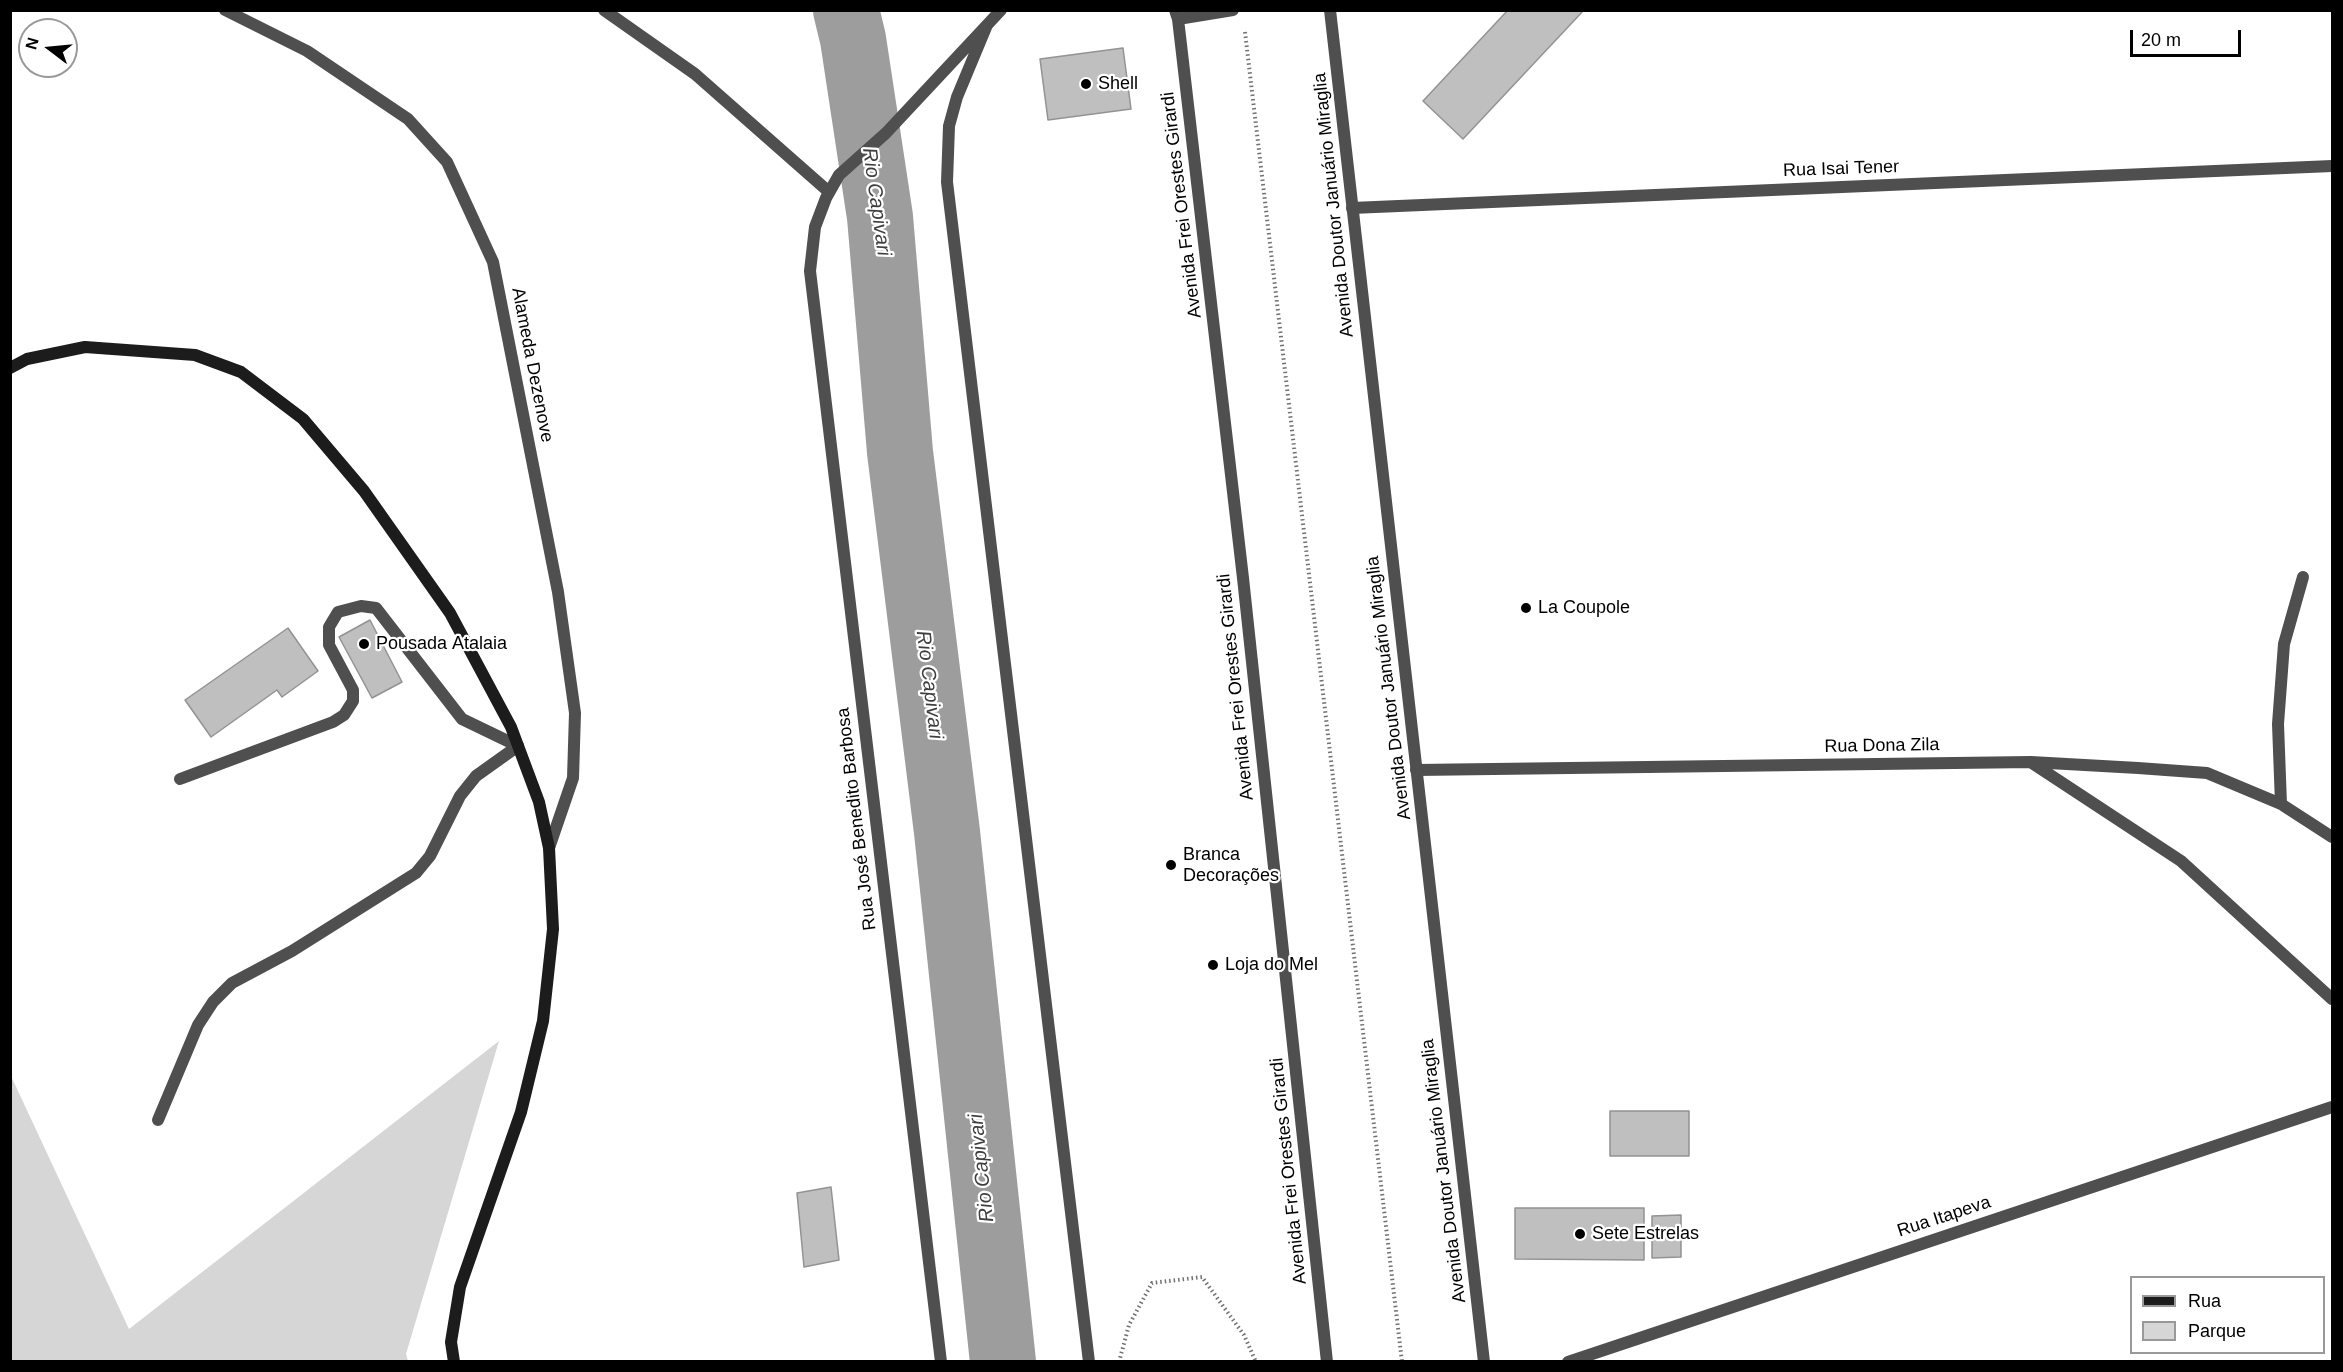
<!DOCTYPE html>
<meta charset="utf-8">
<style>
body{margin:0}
#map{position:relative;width:2343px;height:1372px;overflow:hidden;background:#fff;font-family:Arial,sans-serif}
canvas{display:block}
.frame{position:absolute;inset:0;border:12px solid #000;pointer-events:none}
.legend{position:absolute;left:2130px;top:1276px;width:195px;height:78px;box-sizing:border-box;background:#fff;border:2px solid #999;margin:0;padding:8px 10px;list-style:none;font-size:18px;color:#000}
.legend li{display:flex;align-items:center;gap:12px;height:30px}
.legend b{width:30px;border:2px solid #999}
.north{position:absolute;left:18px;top:18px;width:60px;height:60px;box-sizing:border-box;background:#fff;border:2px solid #999;border-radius:50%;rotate:286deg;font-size:16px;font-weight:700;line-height:24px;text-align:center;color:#000}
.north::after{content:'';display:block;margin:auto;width:21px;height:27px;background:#000;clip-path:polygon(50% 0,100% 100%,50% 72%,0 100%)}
.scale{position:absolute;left:2130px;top:30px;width:111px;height:27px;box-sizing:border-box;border:3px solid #000;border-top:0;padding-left:8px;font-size:18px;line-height:21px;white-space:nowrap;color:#000;-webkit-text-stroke:4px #fff;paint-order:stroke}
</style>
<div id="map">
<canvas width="2343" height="1372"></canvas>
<div class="frame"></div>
<ul class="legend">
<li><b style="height:8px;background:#1c1c1c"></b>Rua</li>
<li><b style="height:16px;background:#d6d6d6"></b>Parque</li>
</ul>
<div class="north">N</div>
<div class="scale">20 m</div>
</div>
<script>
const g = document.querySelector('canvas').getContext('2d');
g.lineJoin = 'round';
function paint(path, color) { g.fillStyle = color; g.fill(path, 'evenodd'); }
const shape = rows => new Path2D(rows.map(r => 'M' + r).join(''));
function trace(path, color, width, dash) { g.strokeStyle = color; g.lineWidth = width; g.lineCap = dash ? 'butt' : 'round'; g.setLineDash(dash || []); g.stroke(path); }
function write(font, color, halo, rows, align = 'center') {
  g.font = font + ' Arial,sans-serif'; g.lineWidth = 4.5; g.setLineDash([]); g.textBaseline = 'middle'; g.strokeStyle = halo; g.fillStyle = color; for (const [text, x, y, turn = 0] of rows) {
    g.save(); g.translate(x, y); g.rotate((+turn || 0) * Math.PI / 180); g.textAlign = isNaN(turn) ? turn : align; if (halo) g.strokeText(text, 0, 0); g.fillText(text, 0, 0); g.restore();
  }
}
const green = shape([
 [499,1041,406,1354,408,1361,11,1361,11,1076,129,1329]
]);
const river = shape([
 [846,10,853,39,880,217,900,452,947,832,1003,1362]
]);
const building = shape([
 [1508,10,1584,10,1463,139,1423,101,1508,10],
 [1123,48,1131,109,1048,120,1040,59,1123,48],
 [370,620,402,682,372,698,339,637,370,620],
 [288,628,318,671,282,697,277,690,211,737,185,700,288,628],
 [1610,1111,1689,1111,1689,1156,1610,1156,1610,1111],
 [831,1187,839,1260,804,1267,797,1193,831,1187],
 [1515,1208,1644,1208,1644,1260,1515,1259,1515,1208],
 [1681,1215,1681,1257,1652,1258,1652,1216,1681,1215]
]);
const path = shape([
 [1245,32,1402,1362],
 [1119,1362,1129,1325,1152,1283,1202,1277,1244,1335,1256,1362]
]);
const service = shape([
 [180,779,333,722,344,715,353,701,353,690,329,645,329,627,338,612,361,606,376,608,462,719,518,746]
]);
const minor = shape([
 [225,10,307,51,408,119,447,162,493,262,558,592,575,713,573,778,549,848],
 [604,10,695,74,829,192],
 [1001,10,987,25,957,97,949,126,947,182,1089,1362],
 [1352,208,2332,166],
 [2032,763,2181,861,2332,999],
 [1416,770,2031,762,2138,768,2207,773,2281,804,2332,837],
 [2281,804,2278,724,2284,644,2303,577],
 [158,1120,198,1025,213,1002,232,983,292,951,416,873,430,856,460,796,476,776,518,746],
 [941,1362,810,271,815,227,826,198,839,175,886,133,987,25],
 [1568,1362,2332,1107]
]);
const tertiary = shape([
 [1175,10,1178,19,1243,578,1327,1362],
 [1330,10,1484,1362],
 [1178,19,1233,10]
]);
const secondary = shape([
 [10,368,27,359,85,347,195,355,241,372,303,419,364,491,450,613,511,727,539,802,549,848,553,929,543,1021,521,1112,460,1287,451,1342,454,1362]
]);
const markers = [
 [1086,84,6,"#000"],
 [1526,608,6,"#000"],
 [364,644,6,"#000"],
 [1171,865,6,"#000"],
 [1213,965,6,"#000"],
 [1580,1234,6,"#000"]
];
const poiNames = [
 ["Shell",1098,84],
 ["La Coupole",1538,608],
 ["Pousada Atalaia",376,644],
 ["Branca",1183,855],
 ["Decorações",1183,876],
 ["Loja do Mel",1225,965],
 ["Sete Estrelas",1592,1234]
];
const streetNames = [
 ["Rua Isai Tener",1841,169,-2],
 ["Avenida Frei Orestes Girardi",1182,205,-97],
 ["Avenida Doutor Januário Miraglia",1334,205,-96],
 ["Alameda Dezenove",532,365,79],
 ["Avenida Frei Orestes Girardi",1236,687,-96],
 ["Avenida Doutor Januário Miraglia",1389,688,-97],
 ["Rua Dona Zila",1882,746,-1],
 ["Rua José Benedito Barbosa",857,819,-97],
 ["Avenida Frei Orestes Girardi",1289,1171,-96],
 ["Avenida Doutor Januário Miraglia",1444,1171,-97],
 ["Rua Itapeva",1944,1217,-18]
];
const waterNames = [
 ["Rio Capivari",876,202,82],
 ["Rio Capivari",929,685,83],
 ["Rio Capivari",982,1168,-96]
];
paint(green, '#d6d6d6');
trace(river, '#9d9d9d', 66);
paint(building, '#bfbfbf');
trace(building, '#939393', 1.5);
trace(path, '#717171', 4, [1.5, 3]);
trace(service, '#4f4f4f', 12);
trace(minor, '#4f4f4f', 12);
trace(tertiary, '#4f4f4f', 12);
trace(secondary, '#1c1c1c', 12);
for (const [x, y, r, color] of markers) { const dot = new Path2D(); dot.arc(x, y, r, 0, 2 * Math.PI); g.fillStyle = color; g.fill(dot); trace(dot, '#fff', 2); }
write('18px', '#000', '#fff', poiNames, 'left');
write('18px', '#000', '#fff', streetNames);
write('italic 20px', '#3e3e3e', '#fff', waterNames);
</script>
